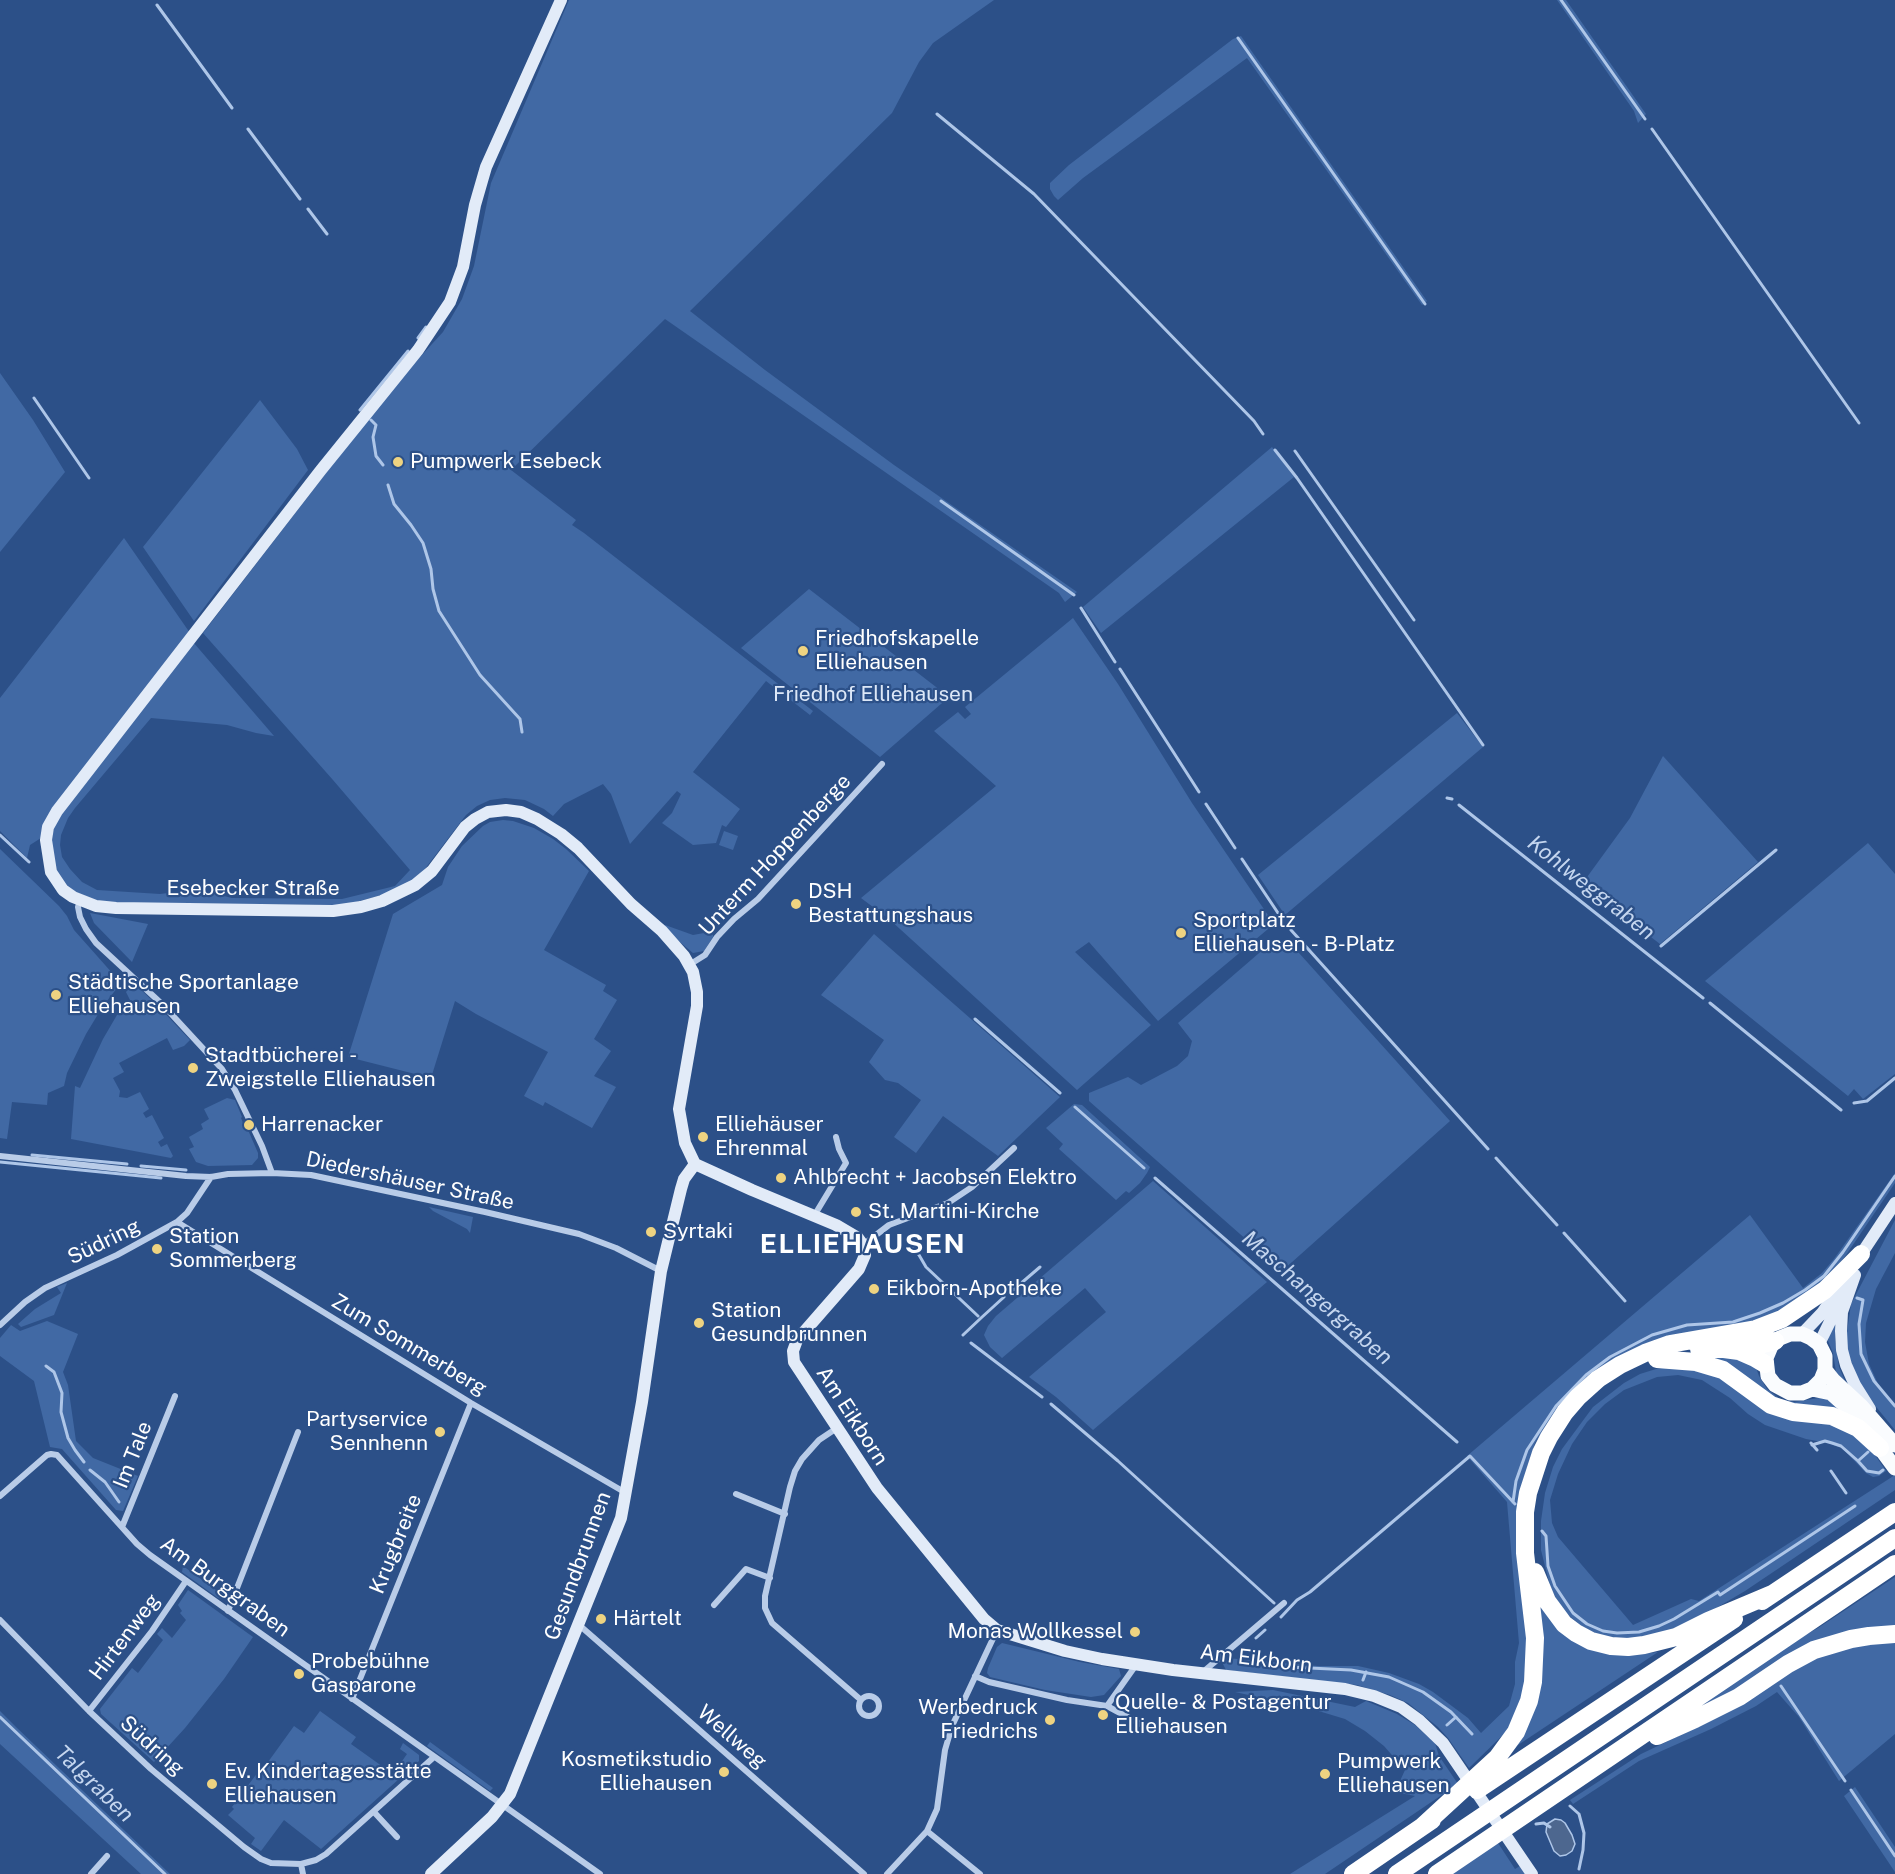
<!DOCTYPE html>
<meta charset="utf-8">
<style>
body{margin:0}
canvas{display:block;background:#2c5088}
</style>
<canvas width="1895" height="1874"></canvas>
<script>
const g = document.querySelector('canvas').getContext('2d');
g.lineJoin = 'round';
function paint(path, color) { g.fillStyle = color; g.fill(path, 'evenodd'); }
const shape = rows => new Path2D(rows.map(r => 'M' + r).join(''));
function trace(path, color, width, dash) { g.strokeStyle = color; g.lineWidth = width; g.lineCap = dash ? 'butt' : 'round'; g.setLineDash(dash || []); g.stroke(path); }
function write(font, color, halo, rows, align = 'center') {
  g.font = font + ' "Public Sans",sans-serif'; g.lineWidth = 4.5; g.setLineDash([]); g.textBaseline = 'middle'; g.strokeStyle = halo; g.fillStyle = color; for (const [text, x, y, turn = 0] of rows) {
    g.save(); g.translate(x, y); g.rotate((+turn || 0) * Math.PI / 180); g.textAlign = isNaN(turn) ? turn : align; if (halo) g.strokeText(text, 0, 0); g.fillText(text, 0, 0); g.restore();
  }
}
const green = shape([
 [569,0,994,0,933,43,919,62,892,113,690,311,765,370,894,465,1077,592,1065,602,1059,593,665,319,511,470,576,520,572,525,584,533,813,711,810,715,766,681,693,772,740,809,726,827,722,825,716,843,693,845,662,823,672,813,681,794,677,791,630,844,611,794,603,784,564,804,553,816,544,809,525,800,505,798,490,800,477,806,466,815,418,878,389,893,345,905,113,903,95,900,73,891,67,886,56,871,51,850,54,824,193,642,274,736,256,733,227,725,151,718,75,808,68,818,61,835,60,845,62,857,70,869,82,882,97,890,160,894,184,891,192,888,232,898,342,899,395,886,410,870,333,780,203,633,390,390,443,332,462,299,474,266,491,183],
 [1557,0,1566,0,1646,114,1638,123,1634,111],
 [1241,36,1427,301,1422,305,1247,58,1083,178,1058,200,1054,196,1050,189,1050,183,1069,165,1233,39],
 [0,373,33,420,65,472,0,552],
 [260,400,297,449,308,470,194,621,143,547],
 [1272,447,1294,477,1101,633,1083,607],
 [124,538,190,633,41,838,30,845,27,858,0,831,0,698],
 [809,589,949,697,880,757,741,648],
 [1073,618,1118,684,1192,803,1274,924,1158,1021,1089,942,1075,952,1151,1025,1077,1090,889,919,861,898,996,786,934,731,958,712,965,719,971,714,965,707],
 [1457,713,1483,747,1285,915,1258,875],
 [1663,756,1758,862,1660,944,1582,884,1630,818],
 [503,820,513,821,534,828,553,839,566,849,589,871,544,950,606,985,603,991,617,1000,594,1039,611,1051,594,1076,616,1087,592,1128,545,1102,543,1106,524,1096,548,1052,476,1014,455,1001,431,1078,348,1057,393,914,442,885,448,867,462,846,483,826,490,822],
 [724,831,738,836,733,850,719,845],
 [1868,843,1895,874,1895,1074,1863,1099,1854,1089,1848,1096,1705,981],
 [0,849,59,906,67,916,74,930,121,983,103,1006,86,1034,67,1073,64,1086,48,1093,47,1105,12,1102,7,1139,0,1138],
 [90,913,148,924,132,962,94,923],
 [665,925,693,935,704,933,708,929,713,932,713,937,704,951,693,953,663,928],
 [874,934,1060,1097,998,1156,943,1116,916,1153,894,1137,921,1100,898,1083,885,1080,869,1062,884,1040,821,995],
 [1273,941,1290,943,1450,1121,1282,1271,1089,1101,1089,1093,1128,1077,1141,1085,1177,1066,1188,1056,1192,1041,1178,1023],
 [134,985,138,987,159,1007,190,1040,184,1046,173,1050,167,1038,119,1063,124,1072,113,1078,120,1091,119,1097,127,1098,140,1092,149,1109,143,1113,146,1118,152,1115,164,1138,158,1142,161,1147,167,1144,173,1156,171,1158,71,1139,75,1086,80,1088,103,1039,117,1015,130,1000,126,992,131,986],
 [227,1098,235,1100,242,1117,241,1118,243,1123,245,1123,258,1153,258,1158,252,1165,208,1166,196,1162,189,1149,194,1147,189,1137,203,1129,201,1124,209,1119,204,1109],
 [1074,1104,1082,1105,1150,1167,1147,1173,1140,1183,1129,1193,1126,1191,1116,1200,1059,1149,1063,1144,1046,1128],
 [1895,1173,1895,1183,1846,1255,1832,1273,1797,1303,1752,1324,1699,1331,1564,1401,1550,1419,1535,1443,1522,1483,1518,1509,1529,1648,1522,1704,1511,1727,1469,1768,1448,1738,1438,1727,1408,1703,1390,1695,1357,1685,1226,1670,1222,1662,1226,1658,1318,1666,1358,1666,1389,1673,1419,1684,1433,1692,1468,1718,1481,1733,1509,1706,1515,1684,1515,1662,1519,1643,1507,1502,1467,1456,1750,1215,1803,1288,1822,1273,1834,1259],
 [1153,1181,1267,1282,1093,1430,1056,1397,1029,1377,1106,1312,1085,1288,1002,1358,990,1347,984,1335,988,1326,996,1316],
 [429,1207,473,1217,470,1233,467,1229,433,1211],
 [1895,1220,1895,1253,1876,1289,1866,1323,1865,1342,1869,1364,1879,1386,1895,1405,1895,1430,1873,1403,1855,1376,1847,1348,1847,1332,1851,1304],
 [67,1283,54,1315,21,1327,18,1324,35,1309,61,1293,57,1287],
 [1841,1301,1835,1330,1835,1341,1839,1367,1847,1386,1836,1372,1833,1353,1828,1341,1829,1333],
 [47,1321,78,1334,63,1372,68,1385,76,1441,93,1458,138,1476,123,1511,116,1510,62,1449,50,1447,34,1381,0,1356,0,1338,11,1325,20,1331],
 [1699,1353,1729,1353,1755,1365,1759,1376,1767,1389,1780,1399,1794,1402,1825,1397,1850,1416,1781,1403],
 [1670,1367,1703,1370,1853,1433,1875,1455,1886,1471,1879,1476,1873,1477,1866,1473,1842,1448,1828,1443,1806,1439,1765,1425,1748,1414,1730,1398,1702,1380,1678,1375,1657,1377,1624,1390,1605,1404,1587,1422,1572,1444,1558,1474,1550,1500,1552,1523,1558,1537,1633,1625,1691,1599,1699,1601,1895,1475,1895,1490,1745,1591,1684,1627,1638,1639,1603,1637,1581,1626,1566,1613,1556,1599,1550,1586,1541,1550,1541,1521,1545,1493,1553,1467,1562,1449,1593,1407,1624,1383,1640,1374,1656,1369],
 [183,1566,227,1598,224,1599,218,1598,182,1572],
 [1895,1577,1895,1629,1879,1629,1686,1712,1798,1639,1818,1628],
 [188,1590,253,1637,224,1679,185,1728,154,1762,101,1714,100,1709,132,1668,138,1673,163,1640,157,1634,162,1628,172,1638,186,1620,180,1613,182,1611,178,1605],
 [1535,1599,1632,1655,1658,1652,1515,1747],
 [1895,1642,1895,1734,1839,1781,1799,1717,1777,1692,1756,1706,1711,1729,1639,1761,1573,1804,1570,1800,1641,1754,1710,1721,1813,1659,1850,1646],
 [1002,1643,1080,1662,1119,1669,1121,1676,1104,1695,1091,1697,1045,1690,990,1677,987,1673,988,1668,997,1647],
 [1273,1690,1355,1707,1366,1701,1397,1714,1415,1725,1435,1743,1439,1756,1458,1784,1325,1874,1290,1874,1415,1796,1395,1792,1405,1770,1384,1746,1365,1731,1345,1719,1312,1709,1235,1692],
 [0,1711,17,1728,170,1874,141,1874,0,1744],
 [320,1711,356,1737,351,1744,393,1774,407,1754,400,1749,403,1743,419,1755,419,1761,321,1849,284,1820,261,1851,251,1844,255,1838,228,1815,234,1809,232,1807,261,1768,263,1769,294,1726,304,1733],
 [430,1742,493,1788,490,1791,427,1746],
 [1855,1787,1895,1847,1895,1872,1844,1796],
 [1498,1843,1515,1869,1520,1866,1526,1874,1447,1874]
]);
const water = shape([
 [1555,1819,1561,1820,1565,1823,1572,1835,1575,1844,1572,1851,1566,1855,1560,1856,1554,1851,1546,1832,1547,1824,1555,1819]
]);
const stream = shape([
 [1561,0,1645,119],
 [157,5,232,108],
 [1238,38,1425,304],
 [937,114,1034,194,1254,421,1263,434],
 [248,129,300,199],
 [1652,129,1859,423],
 [308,209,327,234],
 [418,338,426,327],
 [34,398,89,478],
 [360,410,408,351],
 [371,420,376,425,373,437,376,456,383,465],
 [1275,450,1297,478,1483,745],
 [1295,451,1414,620],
 [388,485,394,504,411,525,423,543,431,569,433,589,439,611,480,675,520,719,522,732],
 [941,501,1074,595],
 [1081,608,1115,662],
 [1120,669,1199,792],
 [1447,798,1452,799],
 [1206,804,1235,848],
 [1459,805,1703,998],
 [0,835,29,862],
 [1242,859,1282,919],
 [1291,930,1488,1149],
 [1661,946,1776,850],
 [1710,1003,1841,1110],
 [975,1019,1060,1093],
 [1854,1103,1867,1101,1895,1078],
 [1075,1107,1144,1168],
 [32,1155,127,1164],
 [1496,1158,1557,1225],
 [0,1162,161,1178],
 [141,1166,186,1170],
 [1155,1178,1457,1442],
 [1564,1233,1625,1301],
 [911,1246,919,1255,926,1267,978,1316],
 [1012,1291,1040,1267],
 [1857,1298,1863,1300,1859,1324,1861,1354,1874,1381,1895,1406],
 [981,1318,1004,1297],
 [963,1335,981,1318],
 [971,1343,1042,1397],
 [46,1366,54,1372,62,1393,61,1412,68,1438,75,1450,84,1462],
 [1051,1404,1118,1461,1274,1603],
 [1811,1443,1817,1450],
 [1812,1445,1825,1441,1832,1443,1841,1446,1858,1461,1868,1452],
 [1858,1461,1867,1471,1879,1473,1883,1470],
 [90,1470,105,1482,119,1502],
 [1831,1471,1846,1493],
 [1513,1502,1516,1481,1527,1450,1556,1406,1586,1375,1610,1357,1652,1335,1687,1325,1733,1322,1760,1313,1783,1303,1805,1290,1824,1276,1843,1252,1895,1176],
 [1542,1531,1546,1536,1548,1566,1555,1586,1573,1613,1587,1624,1603,1631,1617,1633,1639,1632,1659,1626,1674,1619,1718,1592,1720,1595,1855,1506],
 [1281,1617,1297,1600,1310,1592,1470,1456,1515,1504],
 [1256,1638,1265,1630],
 [1289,1667,1351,1670,1389,1677,1423,1692,1451,1712,1472,1734],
 [1363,1680,1366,1672],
 [1781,1686,1845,1781],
 [0,1717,165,1874],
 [1447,1725,1456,1717],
 [1851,1790,1895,1856],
 [1570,1806,1579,1814,1584,1833,1583,1850,1579,1869],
 [1536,1824,1544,1823,1550,1827]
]);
const street = shape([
 [80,900,78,907,80,917,86,929,96,943,163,1005,222,1069,235,1090,262,1146,272,1173],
 [689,965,705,955,717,937,734,919,758,899,882,764],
 [0,1156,186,1176,211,1177,228,1174,272,1173,311,1175,485,1212,579,1234,616,1248,661,1271],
 [814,1216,846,1163,839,1149,836,1137],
 [177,1222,471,1403,626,1493],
 [863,1245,889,1225,948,1203,972,1187,1014,1148],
 [0,1325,25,1302,45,1288,117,1255,177,1222,187,1213,211,1177],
 [837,1428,819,1440,802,1459,795,1471,790,1487,765,1596,765,1608,772,1623,861,1700],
 [736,1494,785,1514],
 [0,1496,47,1455,51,1454,57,1455,137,1544,150,1555,600,1874],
 [122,1527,175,1396],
 [714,1605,746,1569,770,1578],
 [228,1611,298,1432],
 [0,1620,89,1711,151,1769,244,1847,261,1859,271,1863,301,1864,316,1860,326,1854,434,1757],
 [578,1624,864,1874],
 [1203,1672,1284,1603],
 [975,1676,989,1682,1067,1700,1107,1706,1136,1665],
 '859 1706a10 10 0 1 1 20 0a10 10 0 1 1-20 0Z',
 [352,1699,471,1403],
 [1107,1706,1150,1729],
 [89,1711,152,1631,186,1581],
 [374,1812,397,1837],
 [927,1831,980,1874],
 [301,1864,303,1874],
 [91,1874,107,1856],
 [887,1874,927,1831,937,1809,945,1750,952,1726,997,1630]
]);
const secondary = shape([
 [561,0,486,167,475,205,463,267,450,302,418,350,321,470,57,811,48,827,46,840,51,872,63,890,73,897,96,906,116,908,333,911,361,907,382,901,415,885,432,871,465,827,475,819,488,812,506,810,521,812,537,819,561,834,578,848,631,904,662,931,684,956,693,972,697,992,697,1006,679,1109,685,1143,695,1164,752,1190,836,1225,858,1238,863,1245,865,1255,859,1269,797,1340,793,1351,794,1362,877,1488,984,1619,997,1630,1065,1651,1102,1659,1173,1670,1345,1689,1374,1696,1401,1707,1419,1720,1443,1743,1532,1874],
 [1858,1259,1895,1203],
 [1855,1275,1842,1312,1841,1331,1842,1350,1846,1365,1855,1385,1870,1409],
 [1802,1334,1822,1313,1845,1279],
 [1819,1344,1842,1297],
 [431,1874,492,1817,510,1794,621,1518,642,1402,661,1271,681,1189,684,1179,695,1164]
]);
const primary = shape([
 [1825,1370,1833,1380,1861,1406,1895,1445],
 [1812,1389,1821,1380,1825,1370,1825,1356,1819,1344,1811,1338,1802,1334,1790,1334,1780,1338,1771,1346,1766,1358,1768,1376,1775,1385,1790,1393,1802,1393,1812,1389,1831,1393,1850,1410,1861,1422,1895,1468]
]);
const highway = shape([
 [1731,1342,1763,1344,1775,1341],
 [1699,1349,1724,1349,1739,1351,1755,1358,1765,1364],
 [1657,1359,1696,1362,1723,1370,1771,1405,1793,1412,1832,1416,1858,1428,1880,1448],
 [1535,1572,1547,1601,1564,1624,1576,1633,1591,1641,1611,1646,1628,1647,1644,1645,1676,1637,1708,1621,1772,1594],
 [1762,1601,1895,1512],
 [1657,1736,1695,1719,1739,1697,1788,1664,1814,1650,1851,1639,1869,1636,1895,1634],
 [1477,1790,1734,1619],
 [1423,1826,1497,1758,1516,1732,1529,1701,1533,1682,1535,1638,1525,1553,1525,1512,1528,1493,1541,1453,1549,1437,1565,1412,1578,1397,1598,1379,1620,1365,1645,1353,1670,1344,1756,1329,1782,1319,1825,1290,1861,1254],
 [1353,1874,1432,1820],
 [1397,1874,1895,1538],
 [1437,1874,1895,1564]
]);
const markers = [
 [398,462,6,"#eed381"],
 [803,651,6,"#eed381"],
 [796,904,6,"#eed381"],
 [1181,933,6,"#eed381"],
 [56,995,6,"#eed381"],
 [193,1068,6,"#eed381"],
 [249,1125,6,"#eed381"],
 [703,1137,6,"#eed381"],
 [781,1178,6,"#eed381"],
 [856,1212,6,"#eed381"],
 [651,1232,6,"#eed381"],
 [157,1249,6,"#eed381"],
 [874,1289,6,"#eed381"],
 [699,1323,6,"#eed381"],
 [440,1432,6,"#eed381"],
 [601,1619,6,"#eed381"],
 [1135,1632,6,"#eed381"],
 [299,1674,6,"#eed381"],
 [1103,1715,6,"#eed381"],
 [1050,1720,6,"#eed381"],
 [724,1772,6,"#eed381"],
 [1325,1774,6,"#eed381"],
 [212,1784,6,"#eed381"]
];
const poiNames = [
 ["Pumpwerk Esebeck",410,462],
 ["Friedhofskapelle",815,639],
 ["Elliehausen",815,663],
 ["DSH",808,892],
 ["Bestattungshaus",808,916],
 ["Sportplatz",1193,921],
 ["Elliehausen - B-Platz",1193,945],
 ["Städtische Sportanlage",68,983],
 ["Elliehausen",68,1007],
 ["Stadtbücherei -",205,1056],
 ["Zweigstelle Elliehausen",205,1080],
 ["Harrenacker",261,1125],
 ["Elliehäuser",715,1125],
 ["Ehrenmal",715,1149],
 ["Ahlbrecht + Jacobsen Elektro",793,1178],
 ["St. Martini-Kirche",868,1212],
 ["Syrtaki",663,1232],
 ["Station",169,1237],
 ["Sommerberg",169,1261],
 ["Eikborn-Apotheke",886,1289],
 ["Station",711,1311],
 ["Gesundbrunnen",711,1335],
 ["Partyservice",428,1420,"right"],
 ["Sennhenn",428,1444,"right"],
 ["Härtelt",613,1619],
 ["Monas Wollkessel",1123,1632,"right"],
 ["Probebühne",311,1662],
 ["Gasparone",311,1686],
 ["Quelle- & Postagentur",1115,1703],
 ["Elliehausen",1115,1727],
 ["Werbedruck",1038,1708,"right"],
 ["Friedrichs",1038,1732,"right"],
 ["Kosmetikstudio",712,1760,"right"],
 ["Elliehausen",712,1784,"right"],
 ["Pumpwerk",1337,1762],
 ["Elliehausen",1337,1786],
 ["Ev. Kindertagesstätte",224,1772],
 ["Elliehausen",224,1796]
];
const parkNames = [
 ["Friedhof Elliehausen",873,695]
];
const streetNames = [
 ["Unterm Hoppenberge",775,855,-47],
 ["Esebecker Straße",253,889],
 ["Diedershäuser Straße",410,1181,12],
 ["Südring",104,1242,-26],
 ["Zum Sommerberg",409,1345,31],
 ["Am Eikborn",852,1416,57],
 ["Im Tale",133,1455,-68],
 ["Krugbreite",396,1544,-68],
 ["Gesundbrunnen",578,1566,-70],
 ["Am Burggraben",225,1587,36],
 ["Hirtenweg",125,1637,-53],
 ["Am Eikborn",1256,1659,7],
 ["Wellweg",732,1737,41],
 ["Südring",152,1746,42]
];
const waterNames = [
 ["Kohlweggraben",1591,888,38],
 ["Maschangergraben",1317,1298,41],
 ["Talgraben",94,1784,44]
];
const districtNames = [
 ["ELLIEHAUSEN",863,1245]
];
paint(green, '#4169a4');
paint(water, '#4d678f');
trace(water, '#aec6e8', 1.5);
trace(stream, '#aec6e8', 3);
trace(street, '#b9cce8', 6);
trace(secondary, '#e2ebf8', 12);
trace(primary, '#fafcfe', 15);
trace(highway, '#fff', 18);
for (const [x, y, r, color] of markers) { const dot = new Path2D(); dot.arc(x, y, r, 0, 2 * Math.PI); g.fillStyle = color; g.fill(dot); trace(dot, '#2c5088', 2); }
write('21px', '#fff', '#2c5088', poiNames, 'left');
write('21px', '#dce7f7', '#2c5088', parkNames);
write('21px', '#fff', '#2c5088', streetNames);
write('italic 22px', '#c5d6ef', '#2c5088', waterNames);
g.letterSpacing = '1.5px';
write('bold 27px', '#fff', '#2c5088', districtNames);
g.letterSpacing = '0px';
</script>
